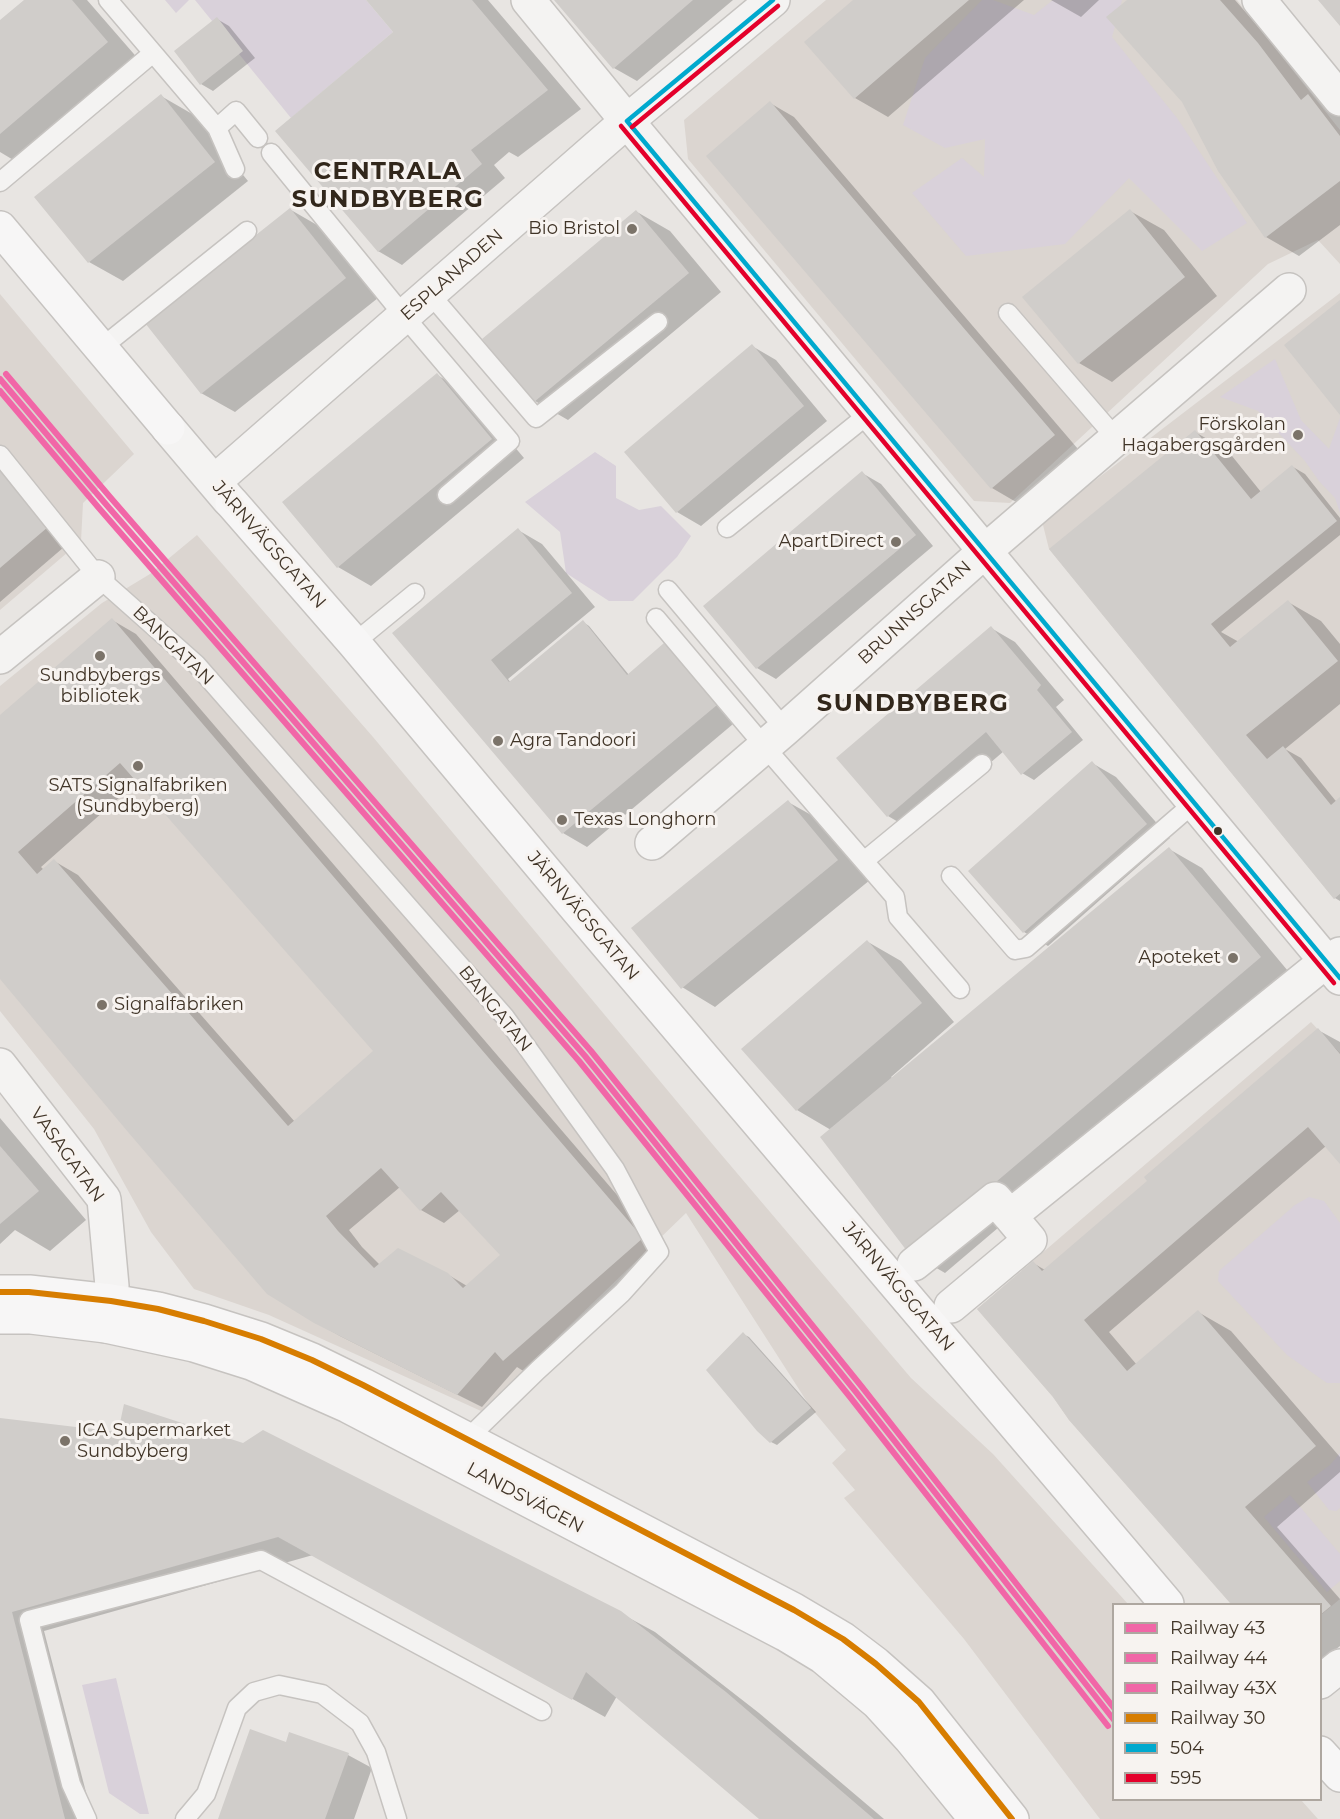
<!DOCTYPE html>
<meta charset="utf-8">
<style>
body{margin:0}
#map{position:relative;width:1340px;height:1819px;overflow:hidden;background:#e8e5e2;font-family:Montserrat,sans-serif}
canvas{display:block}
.legend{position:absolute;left:1112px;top:1603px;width:210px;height:198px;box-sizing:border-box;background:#f7f3f0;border:2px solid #aea7a0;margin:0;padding:8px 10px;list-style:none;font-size:18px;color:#413528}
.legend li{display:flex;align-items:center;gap:12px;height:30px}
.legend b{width:30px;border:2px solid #aea7a0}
</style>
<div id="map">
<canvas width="1340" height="1819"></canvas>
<ul class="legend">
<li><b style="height:8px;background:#f166a7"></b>Railway 43</li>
<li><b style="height:8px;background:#f166a7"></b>Railway 44</li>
<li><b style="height:8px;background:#f166a7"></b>Railway 43X</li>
<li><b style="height:8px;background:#d77d00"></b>Railway 30</li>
<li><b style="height:8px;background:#00a9ce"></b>504</li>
<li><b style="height:8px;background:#e4002b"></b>595</li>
</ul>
</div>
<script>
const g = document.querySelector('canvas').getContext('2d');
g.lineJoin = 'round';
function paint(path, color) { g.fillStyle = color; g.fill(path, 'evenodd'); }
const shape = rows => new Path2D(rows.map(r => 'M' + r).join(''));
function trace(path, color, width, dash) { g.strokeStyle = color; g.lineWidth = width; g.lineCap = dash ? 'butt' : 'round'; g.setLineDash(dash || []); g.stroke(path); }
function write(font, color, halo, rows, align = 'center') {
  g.font = font + ' Montserrat,sans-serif'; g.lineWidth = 6; g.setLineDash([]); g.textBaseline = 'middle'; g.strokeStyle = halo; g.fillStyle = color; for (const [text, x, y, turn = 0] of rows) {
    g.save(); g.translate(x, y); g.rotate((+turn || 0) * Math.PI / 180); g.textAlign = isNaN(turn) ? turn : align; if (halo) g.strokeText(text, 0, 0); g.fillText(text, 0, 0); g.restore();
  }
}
const built = shape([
 [826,0,1237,0,1340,130,1340,264,1318,240,1268,264,1010,503,974,501,688,159,684,120],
 [1340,293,1340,894,1334,899,1049,549,1042,521],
 [0,294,134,454,83,503,81,541,0,610],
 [197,535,373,737,714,1146,911,1378,993,1454,1128,1604,1114,1604,1114,1800,1301,1800,1318,1819,1100,1819,964,1639,844,1498,855,1490,832,1463,846,1450,811,1408,686,1213,481,1411,269,1315,194,1289,151,1232,94,1129,0,1011,0,686,102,603,150,574],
 [1311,1022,1340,1053,1340,1599,1321,1615,1320,1604,1231,1604,1069,1420,1053,1397,977,1309]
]);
const green = shape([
 [165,0,189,0,176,13],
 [195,0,366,0,393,32,291,118],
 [982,0,993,0,1034,15,1053,0,1122,0,1112,37,1177,118,1247,223,1202,251,1129,178,1065,244,966,256,912,193,962,158,984,177,985,139,945,148,903,125,925,58],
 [1275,359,1301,420,1329,449,1340,418,1340,513,1335,498,1319,481,1305,461,1258,411,1220,397],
 [595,452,616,466,616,498,639,510,661,506,691,536,677,557,633,601,609,601,566,573,560,532,525,502],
 [1309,1197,1324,1201,1340,1223,1340,1383,1327,1383,1287,1355,1218,1281,1219,1271,1295,1205],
 [1340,1453,1340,1508,1336,1511,1329,1510,1307,1482,1330,1465],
 [1290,1495,1340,1554,1340,1581,1327,1592,1264,1517],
 [116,1678,149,1814,140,1814,109,1793,82,1685]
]);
const shadow = shape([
 [26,0,87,0,140,61,20,164,0,152,0,22],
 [368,0,488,0,581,109,518,157,509,152,494,165,505,178,402,265,378,251,399,36],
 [555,0,733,0,637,81,614,68],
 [856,0,1024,0,888,117,855,98],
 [1051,0,1099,0,1081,17],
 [1130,0,1235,0,1291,64,1321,103,1340,114,1340,225,1299,256,1266,237],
 [217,19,229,26,255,58,213,91,201,84],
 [161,96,194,115,248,181,123,281,89,262,36,197],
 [770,103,794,117,1078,449,1016,502,992,488],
 [291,210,324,229,378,298,235,412,201,393],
 [1130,211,1164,230,1217,296,1112,382,1079,363],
 [637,212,670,231,721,292,568,420,535,401],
 [752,346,776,360,827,421,701,526,677,512,626,452],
 [437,375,470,394,524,458,371,586,338,567],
 [1195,432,1228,451,1261,492,1293,467,1305,474,1340,518,1340,535,1221,632,1239,642,1288,602,1321,621,1340,644,1340,704,1285,749,1301,758,1335,800,1337,802,1340,799,1340,901,1335,898,1219,755],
 [0,464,71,541,0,602],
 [862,473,881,484,933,546,776,679,757,668,705,606],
 [518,530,542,544,595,607,508,679,511,683,583,622,589,626,629,675,665,644,688,658,739,719,587,847,563,833,447,697],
 [112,620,136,634,666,1252,528,1374,517,1367,482,1407,340,1336,315,1322,0,977,0,717],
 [138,781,375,1051,295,1122,78,875,54,861,44,870,41,867],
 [400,1187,421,1210,444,1223,460,1210,502,1256,467,1286,447,1274,380,1265,362,1247,349,1230],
 [991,628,1015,642,1064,700,1056,707,1083,740,1034,780,1022,773,1004,751,912,830,888,816],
 [1092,763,1116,777,1170,838,1048,946,1024,932,970,871],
 [788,802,822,821,870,880,715,1007,682,987],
 [1169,849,1202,868,1293,977,945,1273,911,1253,831,1130,797,1110,868,942,901,961,954,1022,891,1077,893,1079],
 [1318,1030,1340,1042,1340,1161,1326,1146,1109,1332,1137,1365,1198,1312,1231,1331,1340,1457,1340,1472,1277,1527,1340,1599,1340,1646,1320,1662,1320,1604,1233,1604,1070,1420,1033,1263,1045,1270,1149,1181],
 [0,1118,86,1220,50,1251,15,1230,0,1244],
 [743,1334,749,1337,816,1412,777,1445,771,1442],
 [0,1419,620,1613,655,1632,759,1713,884,1819,761,1819,617,1696,605,1717,313,1555,44,1631,93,1819,0,1819],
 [287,1744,348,1755,372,1768,354,1819,219,1819]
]);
const building = shape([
 [24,0,72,0,108,42,0,134,0,20],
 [366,0,472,0,548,90,471,150,482,164,378,252,275,131,393,32],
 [554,0,693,0,613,69],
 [853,0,969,0,854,99,804,42],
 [1127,0,1220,0,1258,43,1301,100,1308,94,1340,136,1340,181,1265,238,1218,171,1182,102,1106,17],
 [1318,0,1340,0,1340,26],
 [217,17,243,51,200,85,174,51],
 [161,94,215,162,88,263,34,197],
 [770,101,1055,435,991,489,706,156],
 [290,208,346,278,201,394,145,323],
 [1130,209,1185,277,1078,364,1022,297],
 [636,210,689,273,534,402,482,339],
 [1340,300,1340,415,1284,345],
 [752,344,804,406,676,513,624,452],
 [437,373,492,439,337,568,282,502],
 [1195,430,1251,499,1292,465,1337,521,1211,624,1230,647,1288,600,1338,661,1246,735,1267,759,1283,746,1331,805,1340,797,1340,894,1334,899,1049,549],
 [0,468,48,527,0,568],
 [862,471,916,535,756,669,703,606],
 [518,528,572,593,491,660,509,682,583,620,627,675,664,643,717,705,562,834,392,633],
 [112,618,643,1238,503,1361,495,1352,457,1395,314,1323,267,1294,128,1132,0,979,0,715],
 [120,763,373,1051,288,1126,54,859,37,874,18,852],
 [381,1168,420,1211,441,1192,500,1255,463,1288,448,1273,398,1248,374,1268,338,1231,326,1216],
 [991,626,1041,685,1037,690,1072,732,1021,775,986,732,887,817,836,758],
 [1092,761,1147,824,1023,933,968,871],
 [788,800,838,860,681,989,631,928],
 [1169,847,1261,957,910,1255,820,1137],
 [867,940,922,1003,796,1111,741,1049],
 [1318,1028,1340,1054,1340,1164,1308,1127,1084,1320,1127,1371,1198,1310,1316,1446,1245,1507,1331,1606,1320,1615,1320,1604,1231,1604,1069,1420,1053,1397,977,1309,1033,1261,1042,1271,1147,1181,1144,1177],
 [0,1146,39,1191,0,1224],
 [743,1332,811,1408,770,1443,757,1431,706,1370],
 [124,1404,243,1443,263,1430,621,1611,726,1692,874,1819,759,1819,586,1672,572,1700,278,1537,12,1612,65,1819,0,1819,0,1418,118,1432],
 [250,1729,286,1742,289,1732,349,1753,325,1819,218,1819]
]);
const lane = shape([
 [108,0,217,128,236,111,258,138],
 [217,128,235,169],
 [271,153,404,316,510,441,447,495],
 [0,182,153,53],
 [430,294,536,418,658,322],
 [1008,313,1115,437],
 [101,348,247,231],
 [0,455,98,577,196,664,505,1017,615,1169,659,1252,622,1293,538,1370,463,1443],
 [727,528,870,413],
 [668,590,785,729],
 [656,618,765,747,895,897,898,917,960,989],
 [354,643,415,593],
 [864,861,982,764],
 [951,876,1015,950,1026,948,1194,803],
 [87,1819,71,1784,29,1620,261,1560,542,1711],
 [185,1819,206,1794,237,1708,254,1692,279,1685,322,1694,360,1723,376,1752,397,1819]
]);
const street = shape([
 [528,0,627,121,1340,978],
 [1259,0,1340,99],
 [168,428,229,500],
 [214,482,627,121,773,0],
 [0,657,98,577],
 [652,843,785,729,985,551,1289,290],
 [0,1065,104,1199,112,1286,106,1326],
 [1010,1216,1320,966,1328,964,1340,954],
 [914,1264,995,1199,1010,1216,1030,1240,951,1306],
 [1320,1682,1340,1666]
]);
const secondary = shape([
 [0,228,168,428],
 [232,503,354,643,577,909,1167,1604],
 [0,1292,29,1292,111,1301,158,1309,204,1321,261,1339,312,1360,363,1385,794,1610,843,1639,876,1664,919,1702,1012,1819],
 [0,1317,31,1317,106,1326,194,1345,251,1363,348,1406,785,1634,823,1657,878,1703,910,1738,976,1819],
 [1320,1753,1340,1775]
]);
const bus1 = shape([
 [627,121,1340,978],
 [627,121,773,0]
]);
const bus2 = shape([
 [621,126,1334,983],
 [632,127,778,6]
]);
const rail1 = shape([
 [0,379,104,502,585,1056,856,1392,1114,1720]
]);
const rail2 = shape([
 [0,391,98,507,579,1061,850,1397,1108,1726]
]);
const rail3 = shape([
 [6,374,110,497,591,1051,862,1387,1114,1708]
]);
const rail4 = shape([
 [0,1292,29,1292,111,1301,158,1309,204,1321,261,1339,312,1360,363,1385,794,1610,843,1639,876,1664,919,1702,1012,1819]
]);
const markers = [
 [632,229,6,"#7b7369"],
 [1298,435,6,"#7b7369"],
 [896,542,6,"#7b7369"],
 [100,656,6,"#7b7369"],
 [498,741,6,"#7b7369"],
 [138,766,6,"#7b7369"],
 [562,820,6,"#7b7369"],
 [1218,831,5,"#413528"],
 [1233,958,6,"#7b7369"],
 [102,1005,6,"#7b7369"],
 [65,1441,6,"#7b7369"]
];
const poiNames = [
 ["Bio Bristol",620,229],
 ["Förskolan",1286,425],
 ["Hagabergsgården",1286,446],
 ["ApartDirect",884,542],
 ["Sundbybergs",100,676,"center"],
 ["bibliotek",100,697,"center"],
 ["Agra Tandoori",510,741,"left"],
 ["SATS Signalfabriken",138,786,"center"],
 ["(Sundbyberg)",138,807,"center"],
 ["Texas Longhorn",574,820,"left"],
 ["Apoteket",1221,958],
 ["Signalfabriken",114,1005,"left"],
 ["ICA Supermarket",77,1431,"left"],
 ["Sundbyberg",77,1452,"left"]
];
const streetNames = [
 ["ESPLANADEN",452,275,-41],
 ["JÄRNVÄGSGATAN",269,545,49],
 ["BRUNNSGATAN",915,613,-42],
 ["BANGATAN",173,646,44],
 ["JÄRNVÄGSGATAN",583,916,50],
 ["BANGATAN",495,1009,51],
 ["VASAGATAN",67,1155,54],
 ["JÄRNVÄGSGATAN",898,1287,50],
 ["LANDSVÄGEN",525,1498,28]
];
const districtNames = [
 ["CENTRALA",388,172],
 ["SUNDBYBERG",388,200],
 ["SUNDBYBERG",913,704]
];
paint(built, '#dbd5d0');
paint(green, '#d9d1da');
paint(shadow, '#0003');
paint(building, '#d0cdca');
trace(lane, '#c6c3c0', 21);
trace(street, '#c6c3c0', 36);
trace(secondary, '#c6c3c0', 36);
trace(lane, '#f4f3f2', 18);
trace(street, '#f4f3f2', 33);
trace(secondary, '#f7f6f6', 33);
trace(bus1, '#00a9ce', 4.5);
trace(bus2, '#e4002b', 4.5);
trace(rail1, '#f166a7', 6);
trace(rail2, '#f166a7', 6);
trace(rail3, '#f166a7', 6);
trace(rail4, '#d77d00', 6);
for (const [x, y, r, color] of markers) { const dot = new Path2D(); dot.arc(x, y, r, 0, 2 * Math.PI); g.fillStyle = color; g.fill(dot); trace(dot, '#f7f3f0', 2); }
write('18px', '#413528', '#f7f3f0', poiNames, 'right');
write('18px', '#413528', '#f7f3f0', streetNames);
g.letterSpacing = '1.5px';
write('bold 24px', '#32271b', '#f7f3f0', districtNames);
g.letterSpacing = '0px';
</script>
